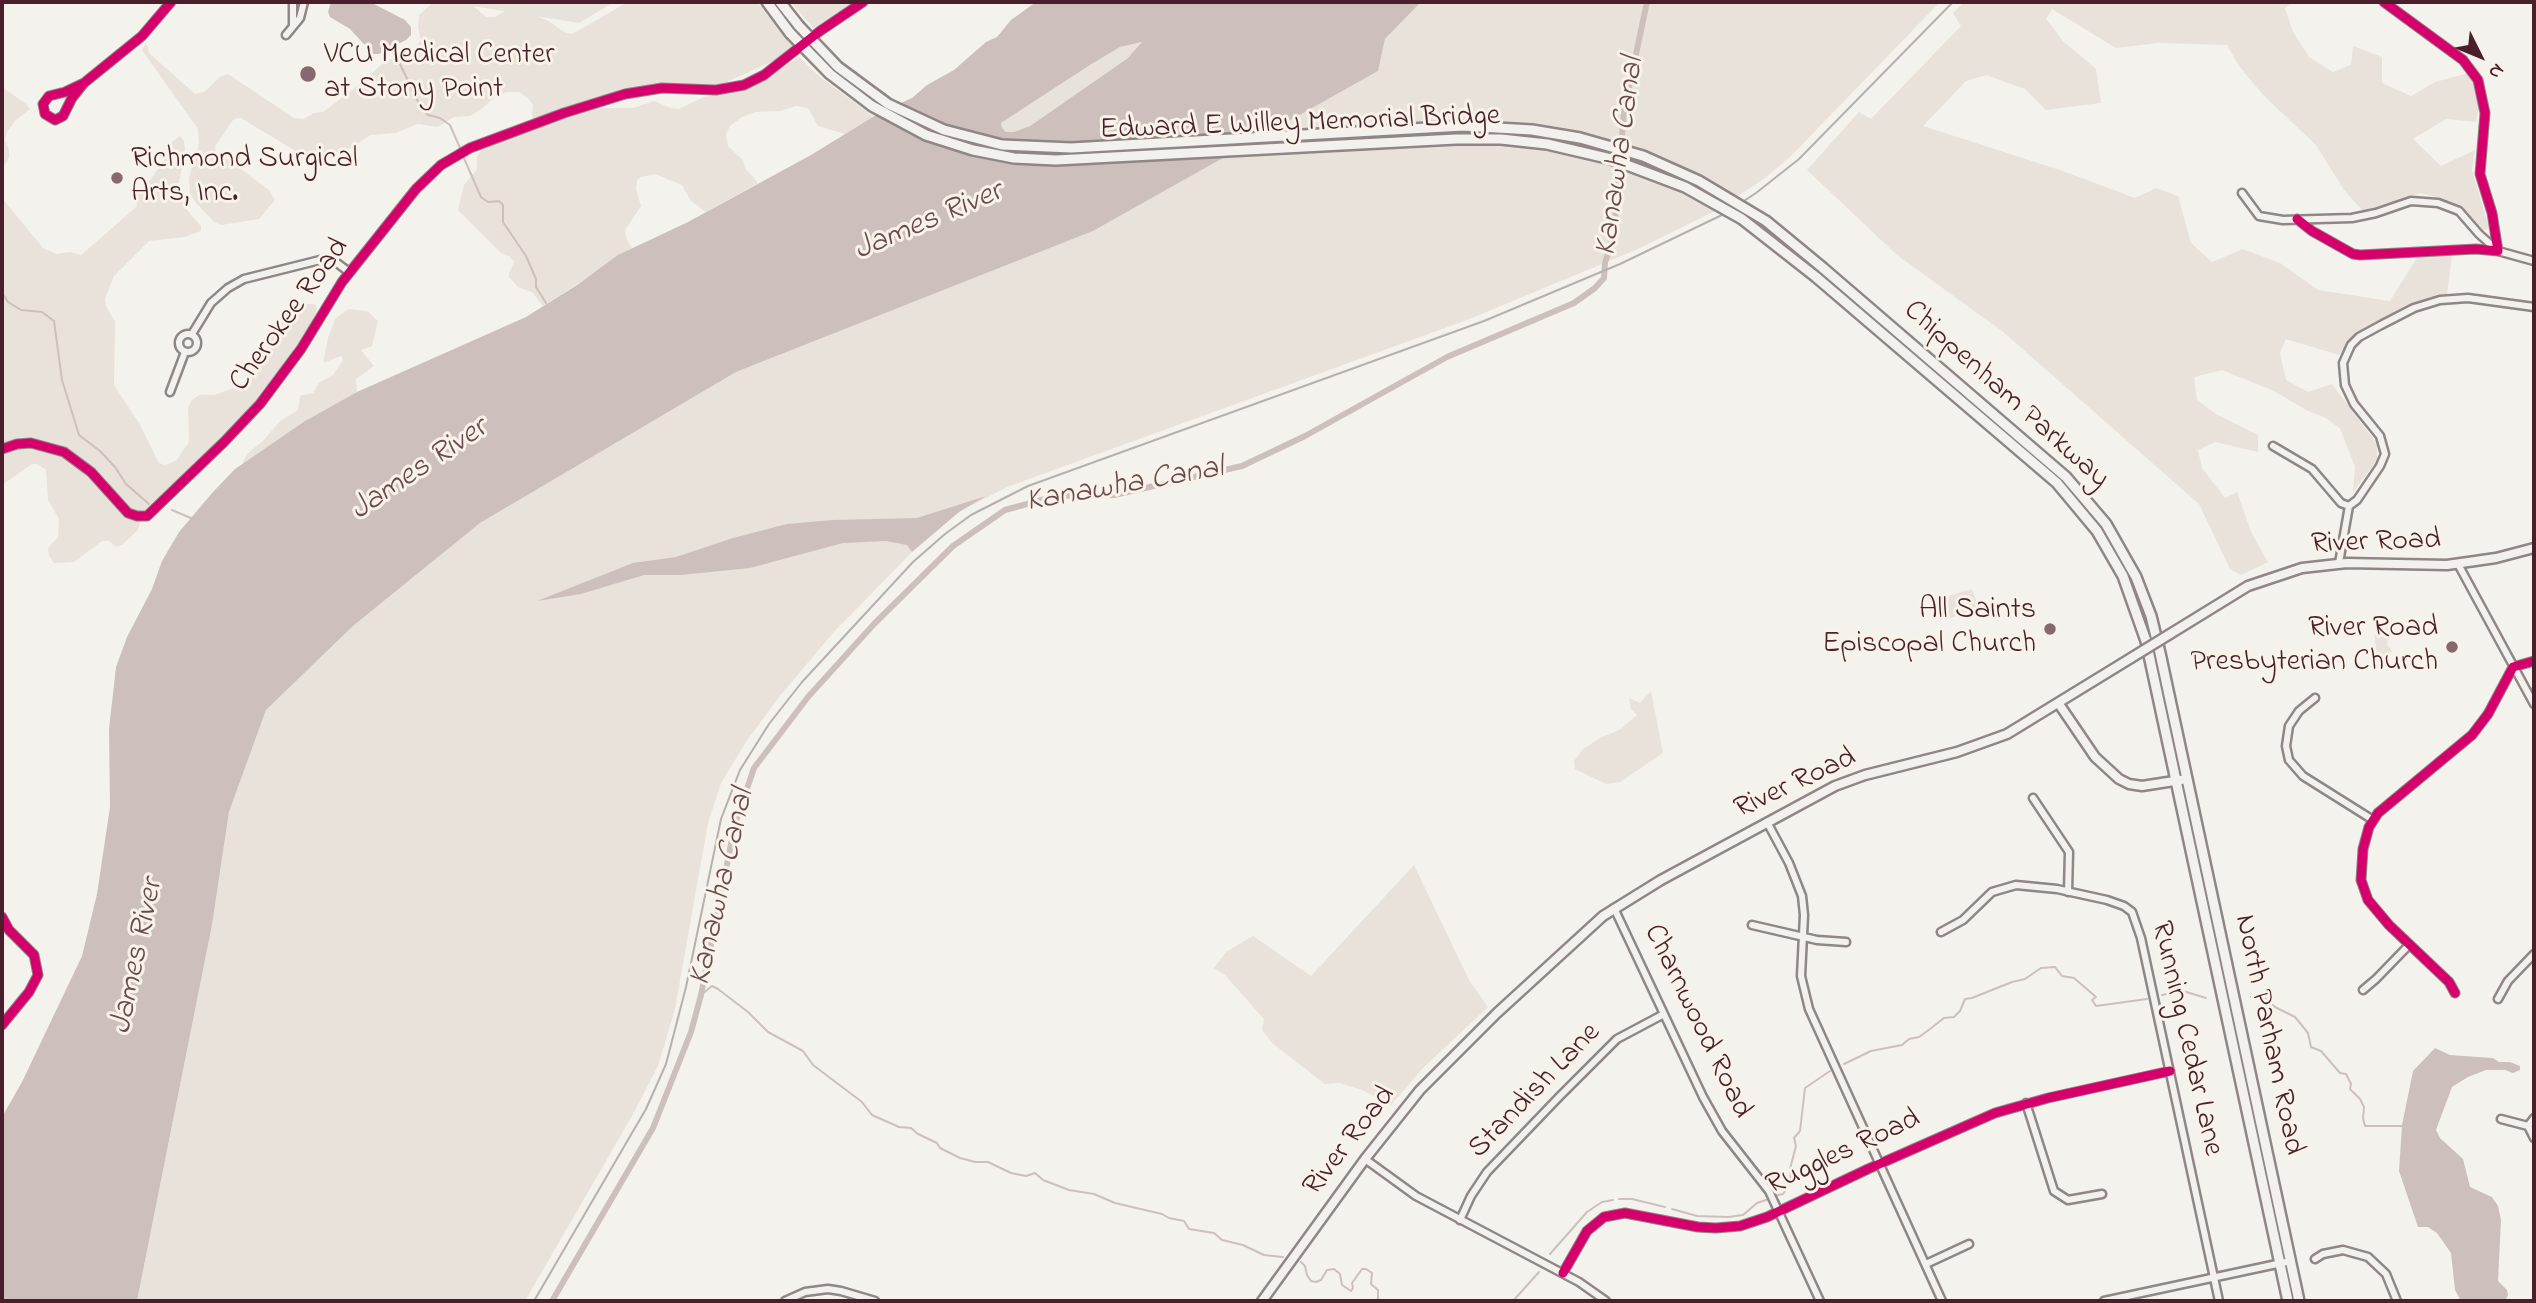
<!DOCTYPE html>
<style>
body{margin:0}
#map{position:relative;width:2536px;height:1303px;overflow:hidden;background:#f4f2ec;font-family:"Indie Flower",sans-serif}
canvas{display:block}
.frame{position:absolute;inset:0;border:4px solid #4a1f2b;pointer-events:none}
.north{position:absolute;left:2445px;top:21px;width:70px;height:70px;-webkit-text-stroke:5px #f7f3e8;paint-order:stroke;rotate:133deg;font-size:19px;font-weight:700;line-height:28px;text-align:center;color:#4a1f2b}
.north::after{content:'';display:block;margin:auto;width:24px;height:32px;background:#4a1f2b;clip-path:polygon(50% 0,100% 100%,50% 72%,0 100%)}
</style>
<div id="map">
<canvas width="2536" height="1303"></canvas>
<div class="frame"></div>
<div class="north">N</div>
</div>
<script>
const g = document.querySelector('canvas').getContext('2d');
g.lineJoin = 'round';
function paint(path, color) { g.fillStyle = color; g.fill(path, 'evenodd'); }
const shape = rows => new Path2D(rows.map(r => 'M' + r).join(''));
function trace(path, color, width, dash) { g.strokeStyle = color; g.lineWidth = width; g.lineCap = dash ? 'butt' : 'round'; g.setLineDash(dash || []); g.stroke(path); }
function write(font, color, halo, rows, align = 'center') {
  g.font = font + ' "Indie Flower",sans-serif'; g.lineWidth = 6; g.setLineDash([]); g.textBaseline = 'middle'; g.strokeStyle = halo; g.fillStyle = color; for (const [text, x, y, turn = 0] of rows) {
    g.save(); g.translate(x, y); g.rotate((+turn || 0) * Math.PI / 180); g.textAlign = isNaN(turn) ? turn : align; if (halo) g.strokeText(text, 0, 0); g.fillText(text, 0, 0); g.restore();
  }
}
const built = shape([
 [447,2,614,2,579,23]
]);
const green = shape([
 [434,2,469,2,486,17,495,17,510,8,518,7,550,22,564,32,572,34,628,2,757,2,793,47,776,60,722,84,665,84,634,88,591,100,538,119,534,119,532,116,533,105,528,98,519,92,507,92,497,95,483,108,470,116,454,117,438,127,418,124,395,133,370,135,340,156,328,158,297,152,241,118,237,118,233,120,215,146,216,151,269,190,275,200,259,219,221,225,214,222,196,203,190,193,189,178,199,144,198,129,142,50,146,43,150,54,195,94,204,92,220,77,228,74,294,118,303,119,314,113,323,112,359,85,382,64,416,47,421,40,418,28,419,15],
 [791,2,853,2,813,28],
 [1421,2,1940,2,1792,155,1764,179,1711,213,1638,249,1467,320,1007,487,959,512,912,552,833,633,779,697,746,742,721,783,708,823,675,1009,658,1066,632,1116,525,1301,137,1301,212,925,229,812,266,710,353,626,480,523,736,372,1093,231,1378,71,1385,39],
 [1964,2,2293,2,2285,8,2293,32,2309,57,2333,72,2351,65,2353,46,2382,57,2382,83,2411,96,2435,82,2469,73,2481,98,2476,122,2446,119,2413,139,2441,166,2475,150,2472,170,2489,228,2482,232,2459,208,2442,199,2421,193,2363,211,2344,190,2316,145,2264,96,2239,66,2227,45,2159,43,2116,48,2052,9,2046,19,2064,42,2096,69,2101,103,2046,110,2025,89,1986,75,1966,81,1923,126,2063,171,2135,198,2156,188,2178,196,2191,243,2212,262,2243,249,2280,263,2318,290,2390,301,2418,256,2452,256,2447,295,2379,322,2351,340,2339,355,2286,339,2280,353,2286,380,2308,392,2332,384,2377,444,2377,460,2353,492,2355,467,2340,428,2324,417,2306,410,2274,391,2222,370,2194,377,2197,400,2216,414,2258,435,2258,452,2215,442,2198,450,2202,468,2225,498,2237,492,2252,534,2268,562,2241,575,2230,569,2199,504,2002,331,1897,255,1807,170,1859,112,1871,119,1961,26,1953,13],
 [1144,42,1128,58,1030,126,1014,132,1006,132,1002,128,1001,123,1090,65,1120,47],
 [799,57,820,77,874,117,845,134,818,126,808,108,796,106,780,111,755,112,742,117,730,126,726,134,728,146,743,160,745,168,758,183,706,212,691,201,682,185,655,174,641,177,637,180,636,189,641,206,625,230,626,238,632,248,543,306,532,292,518,287,509,277,509,273,514,262,509,256,501,253,458,210,464,185,477,169,477,157,481,150,587,108,633,108,654,101,671,108,679,109,704,97,746,89,764,80],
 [2,87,26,104,30,109,15,121,7,132,5,140,9,150,9,158,2,169],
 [180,136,184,141,185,150,179,183,179,195,187,210,201,226,201,231,184,237,149,241,114,276,105,299,106,306,115,322,114,385,139,423,159,463,165,465,176,461,189,442,188,407,192,400,199,395,214,395,242,385,250,378,263,362,269,337,279,323,304,304,315,304,317,308,313,320,271,384,250,410,223,438,143,511,138,530,122,545,116,547,109,541,102,541,74,562,54,563,49,556,48,548,58,537,59,519,48,500,46,470,37,464,32,464,2,485,2,198,43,248,56,254,70,252,81,255,134,209,137,206,136,194,151,179,167,156,172,142],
 [348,309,367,311,378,321,372,346,361,350,374,366,356,379,357,392,310,418,242,464,247,454,263,441,280,421,298,410,300,396,313,393,319,383,333,375,343,360,341,356,323,363,328,338,335,319],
 [1972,589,1979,609,1951,618,1941,605,1940,598],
 [2393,618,2387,645,2392,651,2384,661,2376,652,2374,623],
 [1651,691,1663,753,1620,782,1606,784,1575,769,1574,761,1583,749,1600,738,1619,730,1637,715,1631,709,1629,698,1640,703],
 [1414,865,1469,980,1488,1007,1423,1068,1391,1105,1362,1090,1339,1083,1325,1084,1272,1043,1262,1030,1264,1019,1225,975,1214,968,1226,952,1253,936,1311,976]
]);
const water = shape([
 [331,2,370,2,405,20,411,27,411,35,406,40,379,54,373,54,350,29,330,17,328,12],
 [1036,2,1421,2,1385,39,1378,71,1093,231,736,372,480,523,353,626,266,710,229,812,212,925,137,1301,2,1301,2,1117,22,1082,82,956,97,894,110,807,109,729,116,667,127,637,152,589,162,561,179,532,213,492,235,469,305,421,357,392,526,317,577,285,618,255,688,222,811,155,881,112,912,98,927,85,954,70,986,42,997,37,1011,20],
 [1142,42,1128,58,1030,126,1014,132,1006,132,1002,128,1001,123,1090,65,1120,47],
 [986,496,959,512,912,552,907,545,886,541,843,543,750,568,681,575,644,575,581,594,537,601,633,563,676,557,733,538,787,524,833,520,917,518],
 [2435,1048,2450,1055,2493,1058,2499,1062,2510,1062,2520,1066,2520,1070,2513,1073,2505,1070,2486,1070,2468,1077,2452,1087,2436,1130,2440,1138,2463,1159,2470,1187,2492,1197,2498,1206,2501,1220,2498,1281,2507,1290,2508,1295,2505,1301,2461,1301,2455,1290,2451,1253,2437,1233,2428,1227,2418,1227,2399,1171,2402,1125,2413,1071]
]);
const stream = shape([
 [399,62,421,108,428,115,440,118,450,125,460,148],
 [463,156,481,197,488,202,499,201,503,205,503,222,526,256,536,279,536,287,546,303],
 [2,293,8,302,21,310,42,312,54,321,62,380,79,435,100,451,115,467,126,484,149,504],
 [172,510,193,519],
 [701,995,712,986,718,989,748,1012,768,1032,803,1051,813,1065,862,1102,872,1115,899,1127,911,1128,918,1134,937,1143,940,1148,960,1158,975,1162,988,1162,1011,1173,1026,1176,1035,1173,1043,1180,1069,1190,1094,1194,1115,1203,1162,1214,1169,1218,1184,1221,1189,1229,1214,1233,1222,1240,1243,1245,1264,1255,1283,1257],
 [2162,995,2183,991,2206,998],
 [2251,997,2265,998,2275,1007,2295,1017,2308,1033,2311,1047,2321,1051,2340,1073,2346,1074,2351,1084,2350,1089,2360,1099,2364,1107,2363,1118,2365,1126,2405,1126],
 [1844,1064,1871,1051,1902,1045,1909,1039,1919,1037,1930,1029,1944,1018,1954,1017,1960,1011,1965,999,1972,998,2012,982,2025,979,2041,968,2055,967,2062,976,2074,978,2096,997,2092,1000,2096,1006,2147,999],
 [1778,1195,1783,1194,1791,1182,1790,1169,1796,1146,1794,1138,1800,1131,1805,1088,1830,1071],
 [1619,1199,1632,1199,1665,1207],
 [1672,1209,1697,1216,1728,1217,1743,1215,1757,1203,1769,1199],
 [1550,1254,1587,1212,1602,1202,1613,1200],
 [1301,1262,1305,1266,1307,1275,1311,1281,1316,1282,1321,1280,1327,1270,1334,1269,1340,1274,1342,1285,1351,1291,1353,1288,1352,1283,1362,1269,1366,1269,1372,1273,1371,1284,1378,1290,1378,1301],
 [1513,1301,1539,1272]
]);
const canal = shape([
 [552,1301,653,1128,691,1032,701,995,735,824,754,768,808,697,874,624,953,546,1005,510,1056,496,1114,495,1242,466,1305,436,1447,357,1574,303,1595,288,1604,278,1605,263,1614,233,1624,111,1647,2]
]);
const minor = shape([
 [293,26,293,2],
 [286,35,300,18,304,2],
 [84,83,65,92,49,96,43,104,45,114,55,120,63,116,72,98,84,83,142,36,171,2],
 [2242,193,2259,216,2283,220,2352,218,2376,213,2411,201,2438,203,2459,211,2479,234,2498,251,2534,261],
 [2297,219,2312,231,2353,254,2360,255,2476,249,2498,251,2492,213,2480,174,2485,113,2478,80,2463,60,2384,2],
 '179 343a9 9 0 1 1 18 0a9 9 0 1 1-18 0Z',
 [192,334,211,303,228,288,244,279,324,259,337,263,349,272],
 [170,392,185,352],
 [2273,446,2312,469,2341,503,2349,506],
 [2,449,17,444,31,443,64,452,91,472,128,513,137,516,147,516,224,442,260,404,301,349,342,282,416,189,441,165,470,148,564,113,625,94,662,88,716,90,744,85,764,75,820,31,863,2],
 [2339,563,2349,506,2357,500,2380,466,2385,454,2380,436,2354,404,2345,385,2343,363,2351,345,2359,337,2381,325,2414,308,2440,300,2468,298,2534,307],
 [2458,564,2534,704],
 [2315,698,2299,711,2289,726,2286,746,2289,760,2303,776,2373,820],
 [2033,798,2069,852,2068,892],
 [1767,822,1789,863,1802,896,1804,915,1801,976,1809,1009,1942,1301],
 [1614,908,1703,1097,1722,1131,1769,1191,1820,1301],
 [2,917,9,930,34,955,38,975,29,992,2,1025],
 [1752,925,1817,940,1846,942],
 [1941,932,1963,920,1992,892,2016,885,2057,889,2107,900,2124,906,2132,912,2141,938,2219,1301],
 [2363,990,2376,979,2409,945],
 [2455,993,2449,982,2389,925,2368,900,2361,880,2363,849,2369,827,2378,813,2472,735,2488,714,2513,667,2534,661],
 [2498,999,2508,981,2534,954],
 [2026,1103,2054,1191,2068,1200,2102,1194],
 [2501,1119,2528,1126],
 [2528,1126,2534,1138],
 [2528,1126,2534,1118],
 [1365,1159,1416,1196,1579,1282,1606,1301],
 [1460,1220,1471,1196,1487,1172,1559,1097,1617,1039,1664,1014],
 [2315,1259,2323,1254,2343,1250,2368,1257,2386,1274,2397,1301],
 [1926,1264,1969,1244],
 [1563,1273,1587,1231,1604,1217,1625,1213,1698,1227,1716,1228,1740,1226,1767,1217,1868,1169,1995,1113,2048,1098,2170,1071],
 [785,1301,805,1292,828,1289,841,1291,875,1301],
 [2104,1301,2291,1261]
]);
const major = shape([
 [2170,634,2248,586,2302,568,2347,563,2447,565,2496,558,2534,548],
 [2059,704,2095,757,2119,779,2129,784,2142,786,2187,779],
 [1262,1301,1365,1159,1420,1090,1497,1013,1603,916,1661,880,1835,786,1865,775,1957,752,2007,734,2131,658]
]);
const highway = shape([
 [767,2,790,33],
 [780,2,799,26],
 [1823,268,2066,477,2106,524,2136,577,2151,616,2160,653,2299,1301],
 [1816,277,2057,483,2097,531,2123,576,2146,641,2288,1301]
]);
const rail = shape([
 [534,1301,646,1109,666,1064,686,987,721,819,740,770,769,724,802,682,913,562,945,534,971,515,1028,486,1484,321,1620,264,1724,214,1756,193,1799,159,1953,2]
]);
const majorBridge = shape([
 [2131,658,2170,634]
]);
const highwayBridge = shape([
 [799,26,838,67,888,104,944,130,1002,145,1071,148,1463,126,1532,130,1580,138,1643,156,1699,181,1766,221,1823,268],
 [790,33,830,74,872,106,926,135,973,150,1014,158,1056,160,1456,139,1501,139,1547,144,1611,159,1685,187,1742,219,1816,277]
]);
const cycleway = shape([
 [84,83,65,92,49,96,43,104,45,114,55,120,63,116,72,98,84,83,142,36,171,2],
 [2297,219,2312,231,2353,254,2360,255,2476,249,2498,251,2492,213,2480,174,2485,113,2478,80,2463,60,2384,2],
 [2,449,17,444,31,443,64,452,91,472,128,513,137,516,147,516,224,442,260,404,301,349,342,282,416,189,441,165,470,148,564,113,625,94,662,88,716,90,744,85,764,75,820,31,863,2],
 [2,917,9,930,34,955,38,975,29,992,2,1025],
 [2455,993,2449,982,2389,925,2368,900,2361,880,2363,849,2369,827,2378,813,2472,735,2488,714,2513,667,2534,661],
 [1563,1273,1587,1231,1604,1217,1625,1213,1698,1227,1716,1228,1740,1226,1767,1217,1868,1169,1995,1113,2048,1098,2170,1071]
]);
const markers = [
 [308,74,9,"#86696f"],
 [117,178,7,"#86696f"],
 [2050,629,7,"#86696f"],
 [2452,647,7,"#86696f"]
];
const poiNames = [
 ["VCU Medical Center",324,57],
 ["at Stony Point",324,91],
 ["Richmond Surgical",131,161],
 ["Arts, Inc.",131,195],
 ["All Saints",2036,612,"right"],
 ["Episcopal Church",2036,646,"right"],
 ["River Road",2438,630,"right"],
 ["Presbyterian Church",2438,664,"right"]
];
const streetNames = [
 ["Edward E Willey Memorial Bridge",1300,125,-2],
 ["Cherokee Road",291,316,-54],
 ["Chippenham Parkway",2005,396,42],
 ["River Road",2376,544,-2],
 ["River Road",1796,785,-25],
 ["Charnwood Road",1696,1022,64],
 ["North Parham Road",2267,1035,78],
 ["Running Cedar Lane",2185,1039,77],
 ["Standish Lane",1536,1092,-46],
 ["River Road",1351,1142,-52],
 ["Ruggles Road",1844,1154,-25]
];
const waterNames = [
 ["Kanawha Canal",1622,157,-82],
 ["James River",929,223,-23],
 ["James River",420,471,-34],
 ["Kanawha Canal",1125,487,-10],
 ["Kanawha Canal",724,888,-77],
 ["James River",139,957,-78]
];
paint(built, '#e7e2db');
paint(green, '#e8e2da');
paint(water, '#cdc0bc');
trace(stream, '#cdc0bc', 2);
trace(canal, '#cdc0bc', 6);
trace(minor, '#8f8685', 11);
trace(major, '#8f8685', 13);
trace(highway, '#8f8685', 14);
trace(minor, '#f2f1ed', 6);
trace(major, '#f2f1ed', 8);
trace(highway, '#f2f1ed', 9);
trace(rail, '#b6b0ae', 2);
trace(majorBridge, '#8f8685', 13, []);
trace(highwayBridge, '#8f8685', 14, []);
trace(majorBridge, '#f2f1ed', 8);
trace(highwayBridge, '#f2f1ed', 9);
trace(cycleway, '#d6006c', 9);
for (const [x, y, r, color] of markers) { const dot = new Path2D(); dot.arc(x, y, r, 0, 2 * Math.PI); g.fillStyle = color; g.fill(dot); trace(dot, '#f7f3e8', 2.5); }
write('30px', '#4a1f2b', '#f7f3e8', poiNames, 'left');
write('30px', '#4a1f2b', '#f7f3e8', streetNames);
write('italic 32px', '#6c4950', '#f7f3e8', waterNames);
</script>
